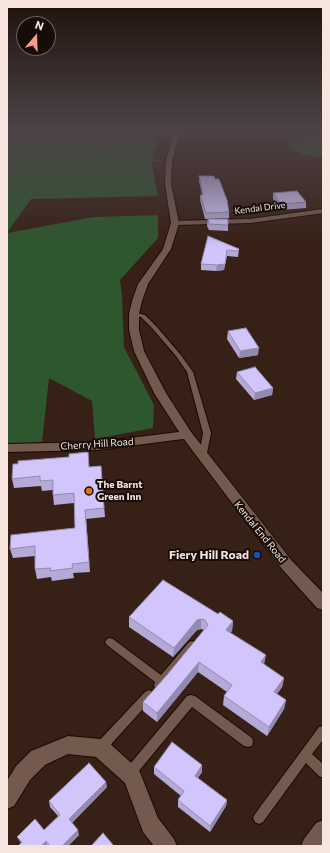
<!DOCTYPE html>
<style>
body{margin:0}
#map{position:relative;width:330px;height:853px;overflow:hidden;background:#372016;font-family:Commissioner,sans-serif}
canvas{display:block}
.frame{position:absolute;inset:0;border:8px solid #f5e5de;pointer-events:none}
.north{position:absolute;left:16px;top:16px;width:40px;height:40px;box-sizing:border-box;background:#170d08;border:1px solid #70635e;border-radius:50%;rotate:19deg;font-size:11px;font-weight:700;line-height:16px;text-align:center;color:#f5e5de}
.north::after{content:'';display:block;margin:auto;width:14px;height:18px;background:#f49e8a;clip-path:polygon(50% 0,100% 100%,50% 72%,0 100%)}
</style>
<div id="map">
<canvas width="330" height="853"></canvas>
<div class="frame"></div>
<div class="north">N</div>
</div>
<script>
const g = document.querySelector('canvas').getContext('2d');
g.lineJoin = 'round';
function paint(path, color) { g.fillStyle = color; g.fill(path, 'evenodd'); }
const shape = rows => new Path2D(rows.map(r => 'M' + r).join(''));
function trace(path, color, width, dash) { g.strokeStyle = color; g.lineWidth = width; g.lineCap = dash ? 'butt' : 'round'; g.setLineDash(dash || []); g.stroke(path); }
function write(font, color, halo, rows, align = 'center') {
  g.font = font + ' Commissioner,sans-serif'; g.lineWidth = 4; g.setLineDash([]); g.textBaseline = 'middle'; g.strokeStyle = halo; g.fillStyle = color; for (const [text, x, y, turn = 0] of rows) {
    g.save(); g.translate(x, y); g.rotate((+turn || 0) * Math.PI / 180); g.textAlign = isNaN(turn) ? turn : align; if (halo) g.strokeText(text, 0, 0); g.fillText(text, 0, 0); g.restore();
  }
}
const green = shape([
 [7,130,162,130,151,160,158,196,31,199,7,233,94,217,158,215,158,238,120,280,122,296,124,347,154,405,153,428,95,439,92,401,49,378,42,442,7,444],
 [322,137,322,158,303,154,293,150,290,147,289,142,305,138]
]);
const path = shape([
 [7,136,78,140,151,160,161,161]
]);
const lane = shape([
 [134,312,145,315,156,326,180,354,193,372,211,433,206,458,203,459,199,456,203,433,187,372,176,356,152,328,141,317,132,315,131,314,134,312],
 [110,638,113,639,161,675,189,642,192,641,195,642,197,645,163,688,159,690,155,688,154,685,155,682,107,645,105,642,107,639,110,638],
 [149,690,153,692,154,695,153,698,104,752,100,753,96,752,95,748,96,744,145,692,149,690],
 [191,695,195,696,252,738,253,742,252,746,248,747,244,746,192,707,133,778,129,780,125,778,123,774,125,770,187,696,191,695],
 [323,726,323,740,312,754,323,764,323,778,319,776,306,763,263,822,259,824,255,822,253,818,255,814,319,727,323,726]
]);
const street = shape([
 [323,209,323,213,250,223,175,225,171,223,175,221,250,219,323,209],
 [187,431,191,432,193,435,191,438,97,450,7,452,7,444,97,442,187,431],
 [68,736,100,739,107,741,139,770,158,818,174,839,177,846,154,846,143,832,125,783,96,757,68,754,45,765,30,780,14,806,7,809,7,781,16,766,31,751,68,736]
]);
const secondary = shape([
 [174,130,180,130,172,161,171,184,179,223,171,249,148,284,142,301,139,314,139,330,144,351,166,393,191,432,292,561,323,593,323,610,317,608,282,569,183,438,154,393,134,351,129,330,129,314,132,301,138,284,163,249,171,223,165,184,166,161,174,130],
 [323,820,323,846,301,846,304,839,316,823,323,820]
]);
const wall = shape([
 [199,176,215,179,229,212,229,218,205,219,200,200,200,195,202,195,199,181],
 [273,193,306,202,306,208,280,210,273,199],
 [208,219,228,219,228,231,209,230,207,226],
 [208,236,239,249,238,257,227,256,224,270,216,271,201,270,201,264],
 [228,331,258,355,239,358,227,339],
 [237,372,273,388,272,395,254,400,236,379],
 [101,466,105,517,86,519,90,572,73,573,74,578,52,581,51,577,37,579,35,569,35,556,13,558,10,549,75,528,74,503,54,505,53,495,53,490,42,491,41,486,14,488,12,479,89,467],
 [218,614,233,621,232,631,230,633,264,665,284,678,282,687,277,694,286,700,284,709,267,736,223,705,224,696,227,692,198,672,157,722,143,711,143,702,167,675,204,630,201,629,197,630,173,657,129,627,129,617],
 [202,765,202,772,198,778,227,800,226,806,210,832,178,807,178,800,181,796,154,774,154,767],
 [107,787,72,823,79,835,68,846,18,846,21,843,17,837,44,830,58,816,50,807,49,801]
]);
const shadedWall = shape([
 [227,250,224,270,216,271,217,265],
 [259,348,258,355,239,358,240,351],
 [273,388,272,395,254,400,255,393],
 [85,510,86,519,90,572,89,562],
 [201,619,201,629,197,630,173,657,174,648,197,620],
 [233,621,232,631,225,640,226,630],
 [266,655,264,665,261,662],
 [199,662,198,672,157,722,157,713],
 [284,678,282,687,272,701,274,692],
 [286,700,284,709,267,736,269,727],
 [202,765,202,772,195,782,195,776],
 [106,782,107,787,70,824,69,819],
 [227,800,226,806,210,832,210,826],
 [78,830,79,835,68,846,62,846],
 [46,841,48,846,41,846]
]);
const building = shape([
 [199,176,214,176,215,179,219,179,227,200,229,212,206,213,200,195,203,195,199,176],
 [297,191,306,202,281,204,273,193,297,191],
 [208,219,228,219,228,225,209,224,208,219],
 [208,236,239,249,238,251,227,250,225,264,217,265,201,264,208,236],
 [246,328,259,348,240,351,228,331,246,328],
 [255,367,273,388,255,393,237,372,255,367],
 [88,452,89,467,101,466,104,508,85,510,89,562,72,564,73,568,50,571,51,568,35,569,35,546,10,549,11,535,75,528,74,493,53,495,53,480,40,481,40,476,12,479,13,464,18,464,18,461,69,457,69,454,88,452],
 [163,580,218,614,220,612,233,621,226,630,266,655,261,662,284,678,274,692,286,700,269,727,224,696,232,685,199,662,157,713,143,702,167,675,208,625,205,620,201,619,197,620,174,648,129,617,163,580],
 [172,742,202,765,195,776,227,800,210,826,178,800,184,791,154,767,172,742],
 [89,763,106,782,69,819,78,830,62,846,50,846,46,841,41,846,18,846,22,842,17,837,35,819,44,830,60,815,49,801,89,763],
 [103,833,114,846,91,846,103,833]
]);
const markers = [
 [89,491,4,"#e8710a"],
 [257,555,4,"#1a4fb4"]
];
const farStreetnames = [
 ["Kendal Drive",260,208,-7]
];
const streetNames = [
 ["Cherry Hill Road",97,444,-4],
 ["Kendal End Road",260,532,51]
];
const poiNames = [
 ["The Barnt",97,485],
 ["Green Inn",97,497]
];
const nearPoinames = [
 ["Fiery Hill Road",249,555]
];
paint(green, '#2c572f');
trace(lane, '#1d0902', 2);
trace(street, '#1d0902', 2);
trace(secondary, '#1d0902', 2);
trace(path, '#766259', 1.5, [1, 1]);
paint(lane, '#73594e');
paint(street, '#73594e');
paint(secondary, '#73594e');
paint(wall, '#b5a9d8');
paint(shadedWall, '#938ab0');
paint(building, '#d2c5fb');
trace(building, '#938ab0', 1);
const sky = g.createLinearGradient(0, 0, 0, 249);
sky.addColorStop(0, '#1e120c');
sky.addColorStop(0.52, '#4d4247');
sky.addColorStop(1, '#4d424700');
g.fillStyle = sky;
g.fillRect(0, 0, 330, 249);
for (const [x, y, r, color] of markers) { const dot = new Path2D(); dot.arc(x, y, r, 0, 2 * Math.PI); g.fillStyle = color; g.fill(dot); trace(dot, '#170d08', 1.5); }
write('9px', '#f5e5de', '#170d08', farStreetnames);
write('10px', '#f5e5de', '#170d08', streetNames);
write('bold 10px', '#f5e5de', '#170d08', poiNames, 'left');
write('bold 12px', '#f5e5de', '#170d08', nearPoinames, 'right');
</script>
